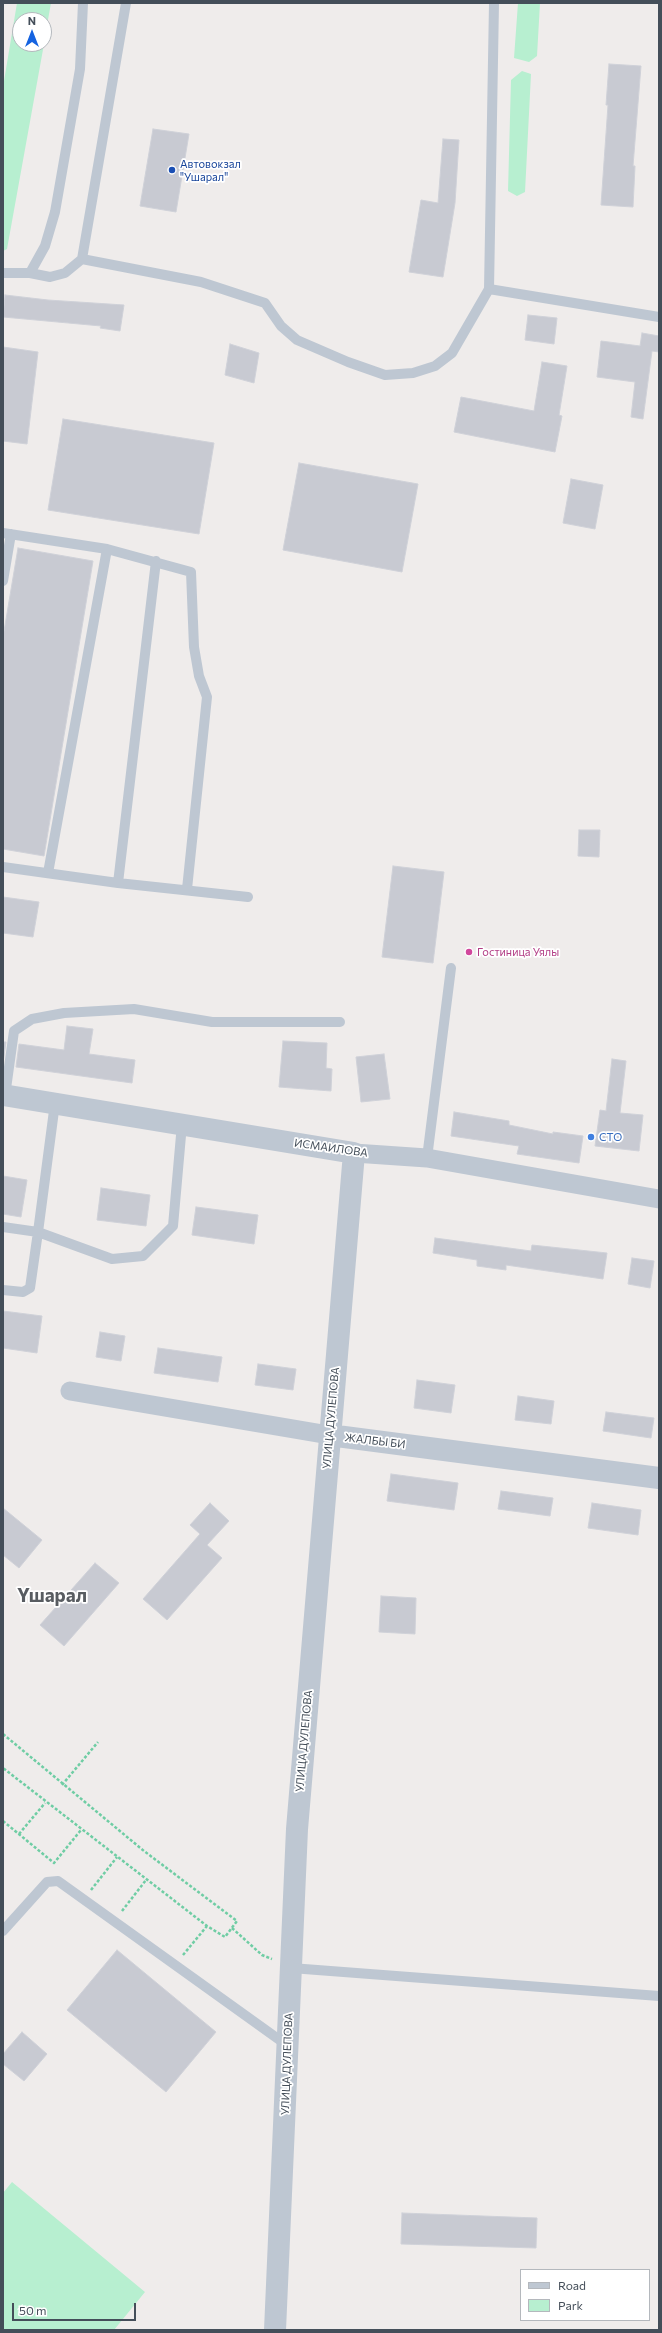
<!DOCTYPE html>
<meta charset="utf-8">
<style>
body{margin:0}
#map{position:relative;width:662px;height:2333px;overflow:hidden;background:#efeceb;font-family:Commissioner,sans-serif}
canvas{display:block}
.frame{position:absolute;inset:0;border:4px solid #444e59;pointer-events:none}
.legend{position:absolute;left:520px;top:2269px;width:130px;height:52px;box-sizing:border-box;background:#fff;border:1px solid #b4b8bd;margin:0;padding:5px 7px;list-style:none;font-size:12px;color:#444e59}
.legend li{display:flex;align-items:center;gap:8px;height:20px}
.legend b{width:20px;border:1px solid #b4b8bd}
.north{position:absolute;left:12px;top:12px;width:40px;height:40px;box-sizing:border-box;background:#fff;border:1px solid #b4b8bd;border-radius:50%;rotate:0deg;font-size:11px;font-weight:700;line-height:16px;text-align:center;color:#444e59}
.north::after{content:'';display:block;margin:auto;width:14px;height:18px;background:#1563e0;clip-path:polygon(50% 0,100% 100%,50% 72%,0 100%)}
.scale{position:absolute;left:12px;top:2303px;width:124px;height:18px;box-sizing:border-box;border:2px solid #444e59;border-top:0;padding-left:5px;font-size:12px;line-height:14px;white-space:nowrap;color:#444e59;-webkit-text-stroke:3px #fff;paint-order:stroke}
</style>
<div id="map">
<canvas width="662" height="2333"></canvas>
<div class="frame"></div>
<ul class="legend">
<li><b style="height:5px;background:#bec7d2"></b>Road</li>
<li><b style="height:11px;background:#b7efd0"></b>Park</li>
</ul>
<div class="north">N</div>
<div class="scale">50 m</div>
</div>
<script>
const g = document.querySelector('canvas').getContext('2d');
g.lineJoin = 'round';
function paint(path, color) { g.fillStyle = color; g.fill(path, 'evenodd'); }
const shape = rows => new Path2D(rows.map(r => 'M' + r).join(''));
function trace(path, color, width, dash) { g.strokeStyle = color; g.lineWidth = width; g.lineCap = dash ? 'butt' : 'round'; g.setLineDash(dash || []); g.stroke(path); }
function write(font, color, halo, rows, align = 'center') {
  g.font = font + ' Commissioner,sans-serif'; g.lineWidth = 3.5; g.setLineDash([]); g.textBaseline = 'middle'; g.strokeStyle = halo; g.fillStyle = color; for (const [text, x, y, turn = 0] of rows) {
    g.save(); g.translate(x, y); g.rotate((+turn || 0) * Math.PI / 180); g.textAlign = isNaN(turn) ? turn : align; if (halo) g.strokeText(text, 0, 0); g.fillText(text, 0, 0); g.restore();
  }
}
const green = shape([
 [17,3,51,3,44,42,44,20,20,20,20,44,44,44,7,249,3,251,3,87],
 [518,3,540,3,537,56,529,62,514,58],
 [522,71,531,74,525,192,517,196,508,191,511,80],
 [12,2182,145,2292,114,2330,3,2330,3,2193]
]);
const building = shape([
 [609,64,641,66,633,166,635,166,633,207,601,205,608,105,606,105,609,64],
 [153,129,189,134,176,212,140,206,153,129],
 [443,139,459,140,455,203,443,277,409,272,421,200,438,203,443,139],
 [5,295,48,300,124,305,120,331,100,328,101,326,3,317,5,295],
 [528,315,557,318,554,344,525,340,528,315],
 [642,333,659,336,659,352,652,351,643,419,631,417,635,382,597,377,601,341,640,346,642,333],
 [230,344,259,353,254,383,225,375,230,344],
 [3,347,38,352,27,444,3,441,3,347],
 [542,362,567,366,559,415,562,416,555,452,454,432,461,397,534,411,542,362],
 [63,419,214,443,199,534,48,510,63,419],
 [299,463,418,484,402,572,283,550,299,463],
 [571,479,603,485,595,529,563,523,571,479],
 [18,548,93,561,44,856,3,849,3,637,18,548],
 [579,830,600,830,599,857,578,856,579,830],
 [393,866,444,872,433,963,382,957,393,866],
 [3,897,39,902,33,937,3,933,3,897],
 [67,1026,93,1029,89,1054,135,1060,132,1083,16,1067,19,1044,64,1050,67,1026],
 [283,1041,327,1043,326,1068,332,1069,331,1091,279,1087,283,1041],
 [3,1042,6,1042,3,1063,3,1042],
 [384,1054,390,1099,361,1102,356,1057,384,1054],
 [612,1059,626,1061,620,1113,643,1115,639,1151,595,1146,600,1110,606,1111,612,1059],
 [454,1112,509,1121,509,1125,553,1134,553,1132,583,1136,579,1163,517,1154,519,1146,451,1136,454,1112],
 [3,1176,27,1180,21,1217,3,1214,3,1176],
 [101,1188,150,1195,146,1226,97,1220,101,1188],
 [196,1207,258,1215,254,1244,192,1235,196,1207],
 [435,1238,531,1251,532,1245,607,1253,603,1279,506,1265,506,1270,477,1266,477,1260,433,1253,435,1238],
 [632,1258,654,1261,650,1288,628,1284,632,1258],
 [3,1311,42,1316,37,1353,3,1348,3,1311],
 [100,1332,125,1336,121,1361,96,1357,100,1332],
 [158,1348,222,1357,218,1382,154,1373,158,1348],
 [258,1364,296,1369,293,1390,255,1385,258,1364],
 [417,1380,455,1385,451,1413,414,1408,417,1380],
 [518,1396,554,1401,551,1424,515,1420,518,1396],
 [606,1412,654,1418,651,1438,603,1431,606,1412],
 [391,1474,458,1483,454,1510,387,1501,391,1474],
 [501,1491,553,1498,550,1516,498,1509,501,1491],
 [210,1503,229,1521,207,1545,222,1558,167,1620,143,1599,200,1534,190,1525,210,1503],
 [592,1503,641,1510,638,1535,588,1528,592,1503],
 [3,1508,42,1540,19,1568,3,1555,3,1508],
 [95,1563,119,1583,64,1646,40,1625,95,1563],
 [381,1596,416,1598,415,1634,379,1632,381,1596],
 [117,1950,216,2032,166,2092,67,2010,117,1950],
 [22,2032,47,2054,24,2081,3,2064,3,2054,22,2032],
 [402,2213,537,2218,536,2248,401,2244,402,2213]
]);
const path = shape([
 [3,1734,144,1851,237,1921,225,1937,207,1926,3,1768],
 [62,1785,98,1742],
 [3,1821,54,1863,81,1830],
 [19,1834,45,1803],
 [91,1890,117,1857],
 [122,1911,146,1880],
 [232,1928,262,1955,272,1959],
 [183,1955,207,1926]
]);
const service = shape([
 [82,259,126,3],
 [3,273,30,273,50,277,65,273,82,259,201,282,265,303,281,326,297,340,348,362,385,375,413,373,435,366,452,353,489,289,494,3],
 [30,273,45,246,55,212,80,69,83,3],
 [489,289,659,317],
 [3,533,107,549,191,572,194,647,199,676,207,697,187,889],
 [3,581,11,534],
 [3,867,118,883,248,897],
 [48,873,107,549],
 [118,883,156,561],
 [5,1096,14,1031,32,1019,64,1013,134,1009,212,1022,340,1022],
 [427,1158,451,968],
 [3,1227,38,1232,55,1103],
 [3,1290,23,1292,30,1288,38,1232,112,1259,143,1256,173,1226,182,1124],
 [3,1931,47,1882,58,1881,288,2046],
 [291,1968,659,1996]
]);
const minor = shape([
 [354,1153,427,1158,659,1199],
 [70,1391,329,1435]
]);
const tertiary = shape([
 [3,1095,354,1153,297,1829,275,2330],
 [329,1435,659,1478]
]);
const markers = [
 [172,170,4,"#1a4fb4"],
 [469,952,4,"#d1479c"],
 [591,1137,4,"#3f7fe0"]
];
const transitNames = [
 ["Автовокзал",180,164],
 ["\"Ушарал\"",180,177]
];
const hotelNames = [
 ["Гостиница Уялы",477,952]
];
const shopNames = [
 ["СТО",599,1137]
];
const streetNames = [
 ["ИСМАИЛОВА",331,1148,8],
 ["УЛИЦА ДУЛЕПОВА",331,1418,-85],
 ["ЖАЛБЫ БИ",375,1441,7],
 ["УЛИЦА ДУЛЕПОВА",304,1741,-85],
 ["УЛИЦА ДУЛЕПОВА",287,2064,-88]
];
const townNames = [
 ["Үшарал",52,1596]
];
paint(green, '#b7efd0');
paint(building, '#c8cad2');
trace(building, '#cfd1d8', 1);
trace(path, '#6fcda4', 2.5, [3, 2]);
trace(service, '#bec7d2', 10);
trace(minor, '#bec7d2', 19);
trace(tertiary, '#bec7d2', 22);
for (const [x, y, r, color] of markers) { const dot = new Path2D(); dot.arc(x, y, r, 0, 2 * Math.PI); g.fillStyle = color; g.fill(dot); trace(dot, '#fff', 1.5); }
write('11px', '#164399', '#fff', transitNames, 'left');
write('11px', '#b23c85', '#fff', hotelNames, 'left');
write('11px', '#366cbe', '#fff', shopNames, 'left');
write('11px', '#444e59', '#fff', streetNames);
write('bold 19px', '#585c61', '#fff', townNames);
</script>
